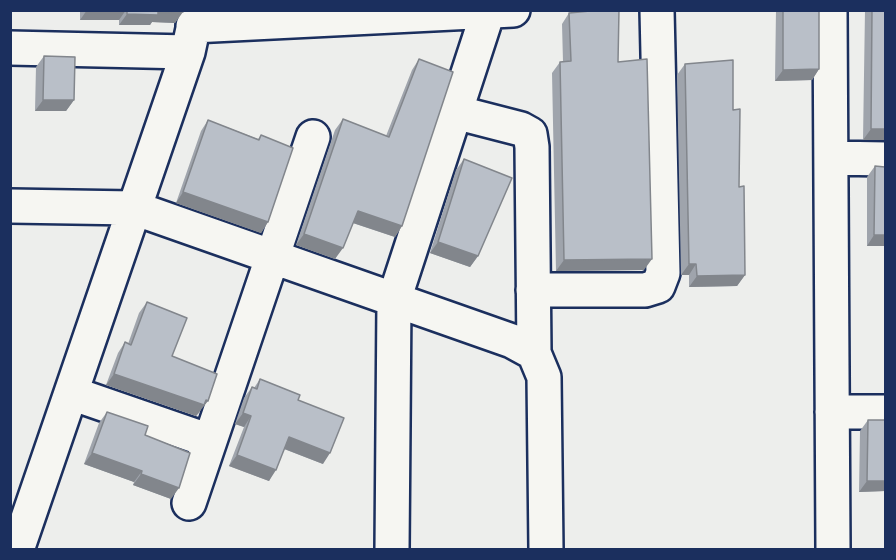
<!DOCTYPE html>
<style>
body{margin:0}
#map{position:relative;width:896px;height:560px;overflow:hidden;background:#edeeec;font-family:"Comic Neue",sans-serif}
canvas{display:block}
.frame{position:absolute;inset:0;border:12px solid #1b2f5e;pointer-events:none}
</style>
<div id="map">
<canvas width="896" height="560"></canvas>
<div class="frame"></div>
</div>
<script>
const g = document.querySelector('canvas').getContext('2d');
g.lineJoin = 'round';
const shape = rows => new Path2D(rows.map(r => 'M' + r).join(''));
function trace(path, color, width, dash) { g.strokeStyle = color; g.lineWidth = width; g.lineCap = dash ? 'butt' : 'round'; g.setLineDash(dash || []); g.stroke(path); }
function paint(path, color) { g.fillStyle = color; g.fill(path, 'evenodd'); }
const minor = shape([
 [830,10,833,550],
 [193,26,513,10],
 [10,48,188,52],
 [455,112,521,129,530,134,532,147,534,353],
 [831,158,886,159],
 [10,206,134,208,512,341,534,353,544,377,546,550],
 [533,290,645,290,658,286,663,273,657,10],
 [71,393,210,441],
 [832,412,886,412],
 [189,503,313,137],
 [17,550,188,52,197,10],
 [392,550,394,300,488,12]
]);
const wall = shape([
 [80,10,183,10,175,23,152,22,150,25,119,25,119,20,80,20],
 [776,10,819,10,819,69,812,80,775,81],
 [865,10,885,10,885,140,863,140],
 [569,13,618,62,644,270,556,271,552,73,560,62,563,62,562,24],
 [44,56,74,100,66,111,35,111,36,67],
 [419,59,402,226,395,237,353,223,335,259,296,245,335,130,343,119,386,136,412,70],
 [685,64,733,110,739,187,745,275,737,286,689,287,689,275,681,275,677,75],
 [208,120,258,139,261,135,268,222,261,233,176,203,201,131],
 [464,159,478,256,470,267,430,253,456,170],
 [875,166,885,246,867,246,867,177],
 [147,302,172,356,200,412,196,416,106,385,118,353,125,342,128,344,139,313],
 [260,379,298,400,323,464,284,449,269,481,229,466,244,427,235,424,244,398,252,387,254,388],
 [107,412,145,435,171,499,133,485,134,482,84,464,99,423],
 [868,420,885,420,885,491,859,492,860,431]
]);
const shadedWall = shape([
 [87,10,126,10,119,20,80,20],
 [158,11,183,12,175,23,152,22,150,25,119,25,127,14],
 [819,69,812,80,775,81,783,70],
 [43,100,74,100,66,111,35,111],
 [871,129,885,129,885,140,863,140],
 [183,192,268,222,261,233,176,203],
 [358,211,402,226,395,237,350,222],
 [304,234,343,248,335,259,296,245],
 [874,235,885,235,885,246,867,246],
 [438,242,478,256,470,267,430,253],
 [652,259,644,270,556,271,564,260],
 [689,264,696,264,689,275,681,275],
 [745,275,737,286,689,287,697,276],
 [114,374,206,400,208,401,196,416,106,385],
 [243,413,251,416,244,427,235,424],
 [289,437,330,453,323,464,282,448],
 [92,453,142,471,134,482,84,464],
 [237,455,276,470,269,481,229,466],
 [141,474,179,488,171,499,133,485],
 [867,481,885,481,885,491,859,492]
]);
const building = shape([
 [127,10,183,10,183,12,158,11,158,15,127,14,127,10],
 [601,10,619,10,618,62,647,59,652,259,564,260,560,62,571,61,569,13,601,10],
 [783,10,819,10,819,69,783,70,783,10],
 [872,10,885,10,885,129,871,129,872,10],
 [44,56,75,57,74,100,43,100,44,56],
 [419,59,453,72,402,226,358,211,343,248,304,234,343,119,389,137,419,59],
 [733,60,733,110,740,109,739,187,744,186,745,275,697,276,696,264,689,264,685,64,733,60],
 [208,120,259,140,261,135,293,148,268,222,183,192,208,120],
 [464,159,512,178,478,256,438,242,464,159],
 [875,166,885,167,885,235,874,235,875,166],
 [147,302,187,318,172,356,217,374,208,401,206,400,204,405,114,374,125,342,131,345,147,302],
 [260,379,300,395,298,400,344,418,330,453,289,437,276,470,237,455,251,416,243,413,252,387,257,389,260,379],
 [107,412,148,426,145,435,190,453,179,488,141,474,142,471,92,453,107,412],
 [868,420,885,420,885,481,867,481,868,420]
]);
trace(minor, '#1b2f5e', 38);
trace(minor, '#f6f6f2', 33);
paint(wall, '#9fa4ac');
paint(shadedWall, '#82868c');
paint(building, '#b9bfc8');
trace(building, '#82868c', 1.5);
</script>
